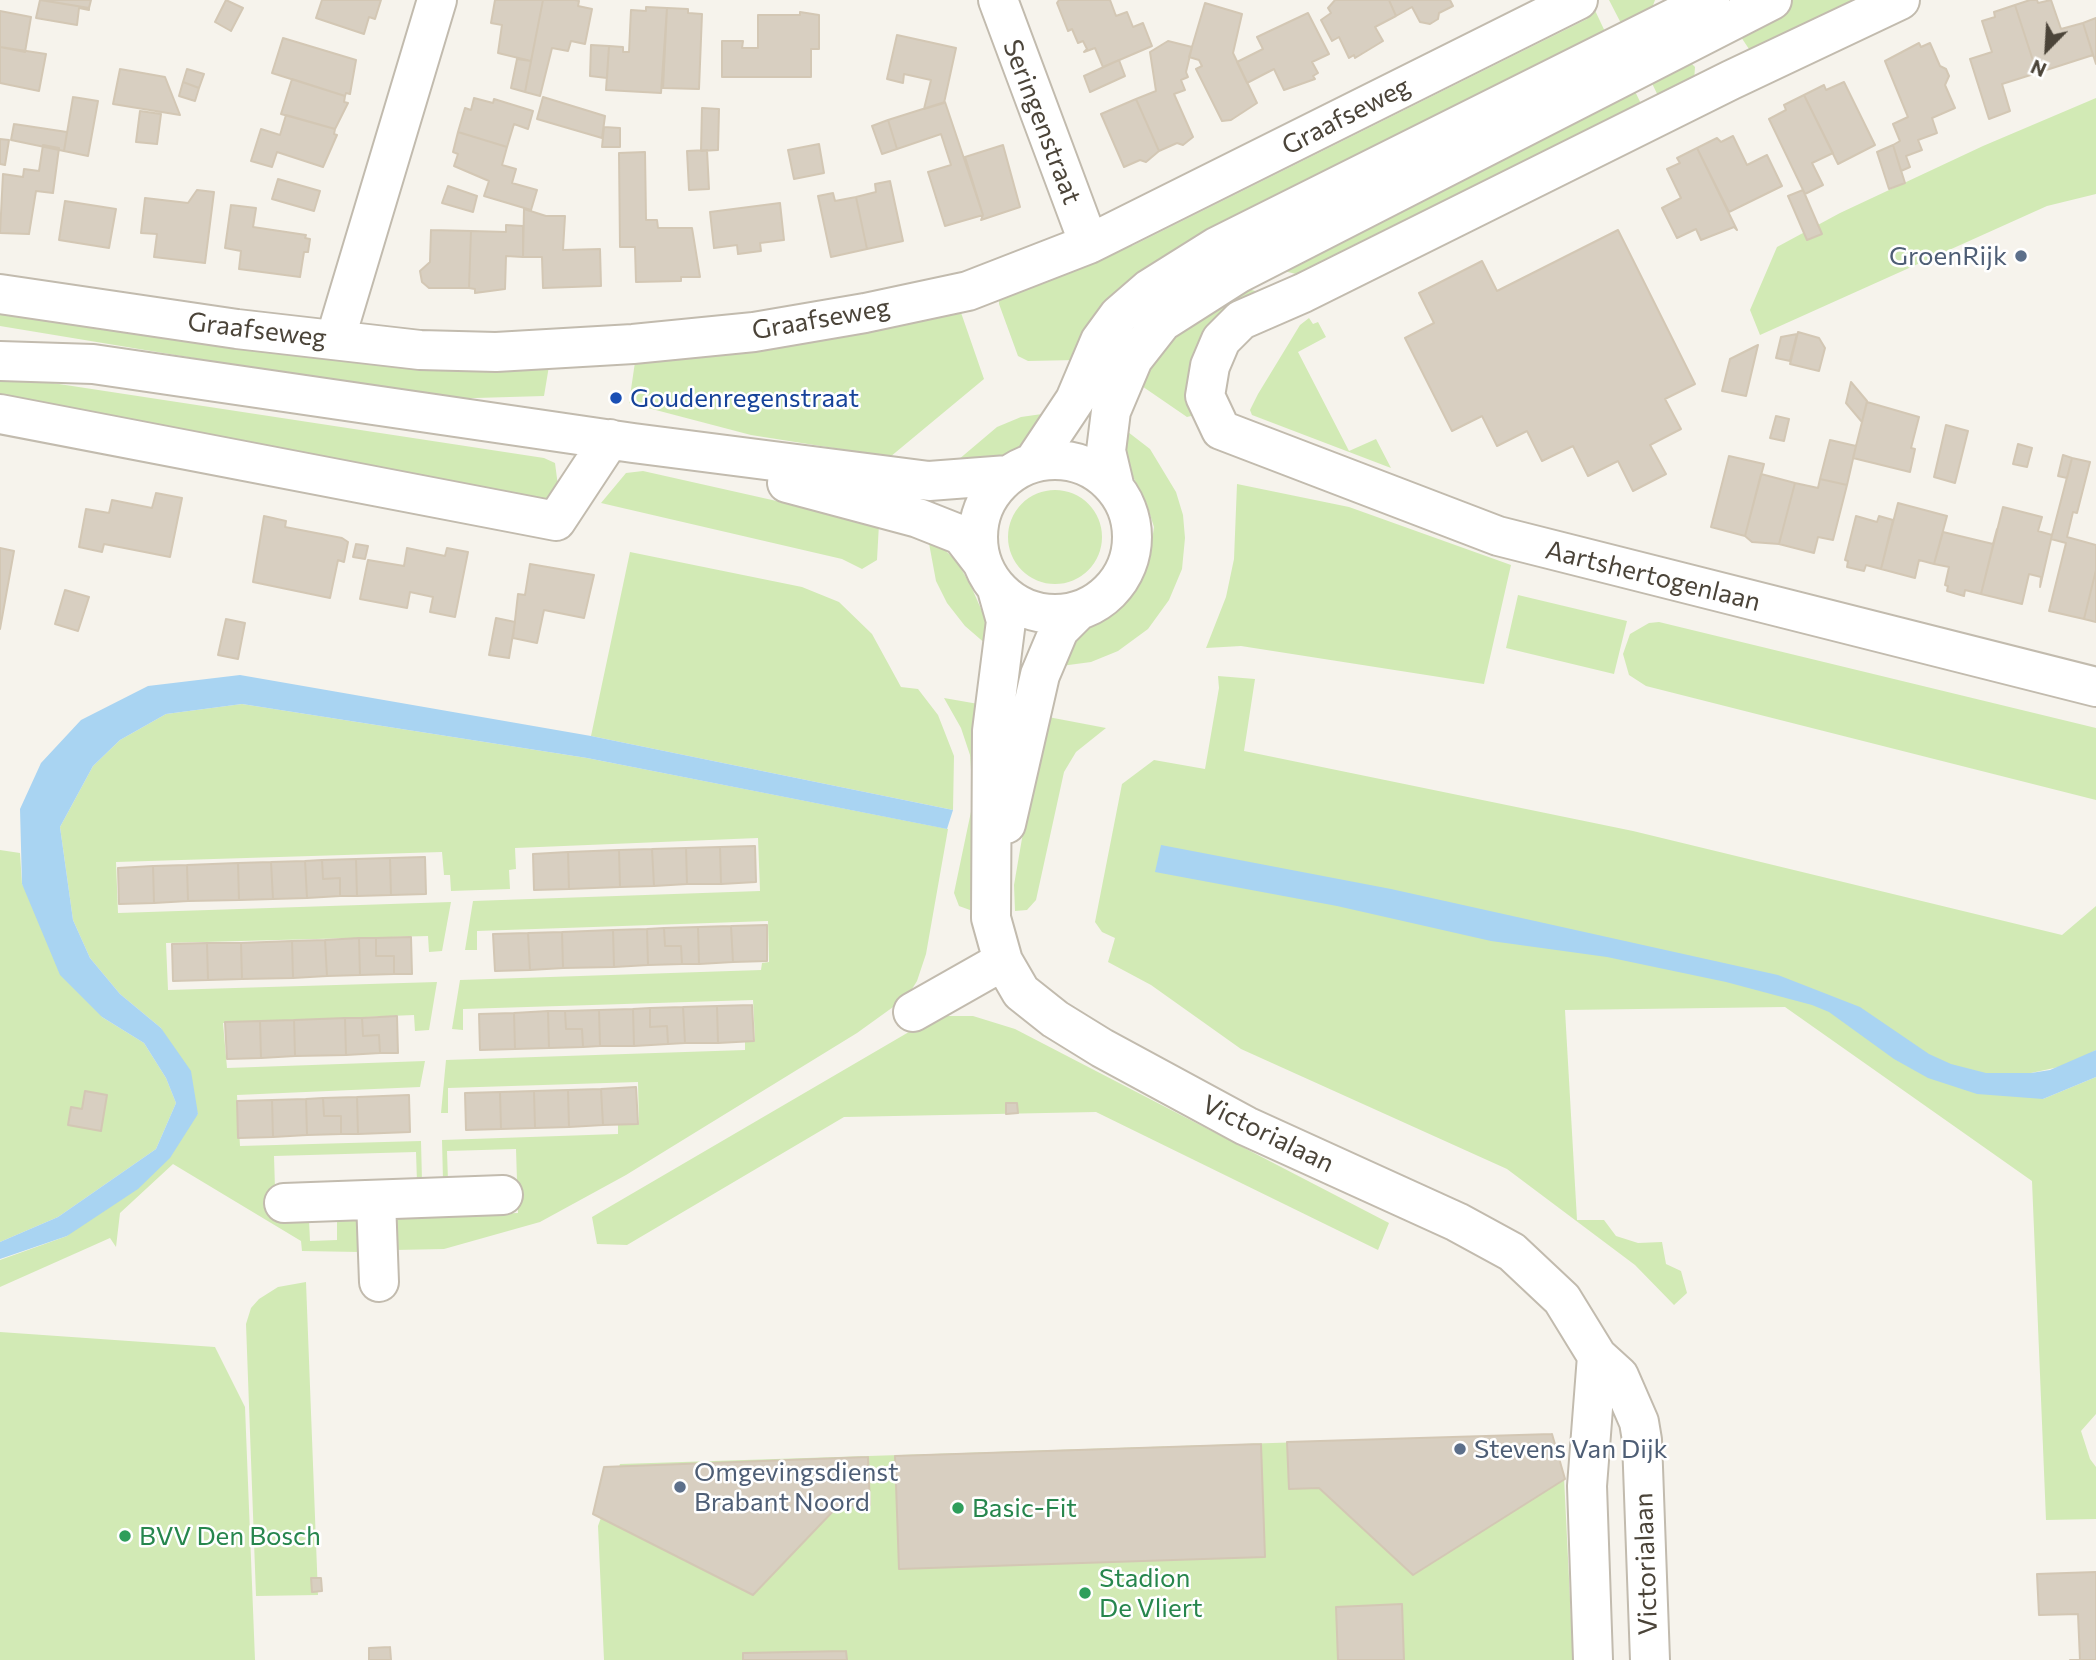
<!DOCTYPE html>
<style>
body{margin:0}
#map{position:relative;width:2096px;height:1660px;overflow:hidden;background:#f6f3ec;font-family:Commissioner,sans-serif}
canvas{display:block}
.north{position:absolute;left:2012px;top:14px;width:70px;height:70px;-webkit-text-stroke:5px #fff;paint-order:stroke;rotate:204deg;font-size:19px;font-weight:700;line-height:28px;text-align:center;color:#4b4439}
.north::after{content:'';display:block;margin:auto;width:24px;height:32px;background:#4b4439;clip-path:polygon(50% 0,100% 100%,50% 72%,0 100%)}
</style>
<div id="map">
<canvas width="2096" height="1660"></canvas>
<div class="north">N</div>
</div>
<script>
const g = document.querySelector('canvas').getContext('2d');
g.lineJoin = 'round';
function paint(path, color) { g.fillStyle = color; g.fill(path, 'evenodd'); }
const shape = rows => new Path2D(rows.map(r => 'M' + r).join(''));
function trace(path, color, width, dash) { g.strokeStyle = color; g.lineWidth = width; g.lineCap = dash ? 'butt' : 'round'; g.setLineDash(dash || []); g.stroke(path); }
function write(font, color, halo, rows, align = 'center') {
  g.font = font + ' Commissioner,sans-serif'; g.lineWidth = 5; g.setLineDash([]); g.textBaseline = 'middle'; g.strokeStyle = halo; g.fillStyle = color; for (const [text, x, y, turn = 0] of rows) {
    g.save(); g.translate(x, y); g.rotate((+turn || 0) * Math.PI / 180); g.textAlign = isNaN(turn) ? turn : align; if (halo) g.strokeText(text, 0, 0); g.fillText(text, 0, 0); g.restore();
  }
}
const green = shape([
 [1609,0,1655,0,1651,11,1625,31],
 [1791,0,1864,0,1751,52,1741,37,1747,25],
 [1592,4,1608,38,1076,360,1028,361,1018,356,999,304,999,296,1119,240,1132,246,1587,19],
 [1691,63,1695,67,1694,82,1662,104,1647,73],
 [1631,83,1645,112,1304,276,1276,269],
 [2096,98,2096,194,2047,206,1760,335,1750,310,1777,247,1840,213,1983,146],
 [1237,286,1259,292,1195,415,1187,417,1136,382,1154,348],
 [958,304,984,379,890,457,751,435,629,403,635,362],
 [0,307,549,366,544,396,441,399,0,326],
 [1309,318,1313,324,1318,322,1326,337,1298,352,1349,451,1376,439,1391,468,1252,415,1250,410,1258,394,1300,325],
 [0,375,544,458,555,463,558,486,550,499,538,504,0,401],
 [1056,412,1028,446,992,462,958,460,997,427,1021,417],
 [1128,432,1150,449,1176,492,1183,515,1185,538,1182,569,1169,600,1148,629,1118,651,1091,662,1061,666,1079,635,1120,607,1138,583,1150,554,1154,527,1146,502,1128,467,1125,444],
 [643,471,879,524,877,560,862,569,842,559,601,503,626,473],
 [1237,484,1349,507,1511,565,1484,684,1241,646,1206,648,1226,597,1234,559],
 '1008 537a47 47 0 1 1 94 0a47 47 0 1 1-94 0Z',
 [928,538,940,545,957,562,970,584,989,627,987,645,965,626,947,603,936,581],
 [630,552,802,587,839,602,872,634,901,687,918,689,938,715,954,756,953,810,591,736],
 [1518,595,1627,621,1614,674,1506,648],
 [1659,622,2096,728,2096,800,1646,686,1629,675,1623,654,1630,634,1649,623],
 [1218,676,1255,679,1244,751,1633,831,2062,935,2096,906,2096,1050,2068,1065,2031,1073,2043,1099,2096,1077,2096,1414,2081,1431,2090,1459,2096,1467,2096,1519,2046,1520,2032,1181,1785,1007,1565,1010,1577,1220,1604,1220,1616,1236,1638,1243,1662,1242,1666,1264,1681,1271,1687,1293,1674,1305,1635,1265,1507,1169,1241,1049,1151,985,1108,962,1115,938,1102,932,1095,922,1122,784,1154,760,1205,769,1219,688],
 [944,698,984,705,970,910,959,906,954,893,973,802,970,755,961,728],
 [242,704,587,758,948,829,926,954,917,981,907,997,857,1033,626,1175,540,1222,444,1249,394,1250,392,1217,518,1213,516,1149,447,1151,448,1181,443,1181,442,1140,618,1134,618,1125,639,1124,638,1082,448,1088,448,1113,441,1113,446,1060,745,1050,745,1042,755,1041,753,1000,463,1009,463,1030,452,1029,460,980,761,970,762,963,769,962,768,921,477,931,477,950,465,950,473,901,760,891,758,838,515,848,516,869,509,870,510,889,451,891,450,875,444,875,442,852,116,862,118,913,451,902,442,951,429,952,428,936,166,943,168,990,437,982,429,1030,415,1031,414,1015,223,1023,227,1068,425,1061,420,1087,237,1095,240,1146,421,1141,422,1181,417,1182,416,1152,274,1156,276,1221,309,1220,310,1241,337,1240,337,1219,359,1219,360,1252,302,1251,301,1241,173,1164,120,1213,116,1247,110,1238,0,1287,0,1260,67,1236,198,1114,161,1028,120,994,90,958,73,920,60,827,93,766,120,740,166,714],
 [1043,716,1106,728,1076,752,1064,772,1036,900,1027,910,1015,911,1014,885],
 [0,850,20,853,22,884,102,1017,144,1043,166,1078,176,1103,156,1149,58,1217,0,1242],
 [944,1016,973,1016,1015,1029,1389,1223,1378,1250,1096,1112,844,1117,627,1245,597,1244,592,1217,914,1029],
 [306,1282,318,1595,256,1596,246,1324,251,1308,259,1299,278,1287],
 [0,1332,215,1347,245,1407,255,1660,0,1660],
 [1552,1434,1564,1477,1573,1660,604,1660,598,1526,620,1464]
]);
const water = shape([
 [240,675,591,736,953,810,947,829,587,758,242,704,166,714,120,740,93,766,60,827,73,920,90,958,120,994,161,1028,191,1071,198,1114,170,1158,138,1189,67,1236,0,1259,0,1242,58,1217,156,1149,176,1103,166,1078,144,1043,102,1017,60,975,22,884,20,809,41,763,81,720,148,686],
 [1161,845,1391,889,1778,975,1860,1007,1929,1054,1951,1064,1986,1073,2031,1073,2050,1070,2096,1050,2096,1077,2043,1099,1977,1094,1928,1078,1894,1059,1829,1012,1812,1005,1726,982,1607,957,1491,941,1337,906,1155,872]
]);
const building = shape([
 [40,0,89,8,89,10,79,8,77,25,36,18,40,0],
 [41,0,91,0,89,8,41,0],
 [226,0,243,8,231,31,215,22,226,0],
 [322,0,381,0,375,19,369,17,364,34,316,18,322,0],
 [495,0,543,0,531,61,498,53,502,25,491,23,495,0],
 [543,0,575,0,579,1,578,6,592,9,585,44,571,41,568,51,552,48,540,96,525,92,543,0],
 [1059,0,1110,0,1116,16,1127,12,1133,27,1143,23,1152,46,1103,67,1095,48,1084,52,1087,49,1083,41,1078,43,1072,29,1068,31,1057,3,1059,0],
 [1335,0,1389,0,1396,16,1375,27,1383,41,1355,58,1354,55,1349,58,1339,37,1332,41,1321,20,1331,13,1328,8,1335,0],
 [1389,0,1450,0,1453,6,1439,13,1438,19,1430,24,1420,22,1412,7,1396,16,1389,0],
 [2030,0,2037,0,2038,3,2051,0,2061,29,2083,23,2093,55,2037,73,2015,5,2030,0],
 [1205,3,1242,14,1233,53,1257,103,1231,120,1222,121,1196,69,1202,66,1199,60,1189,57,1205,3],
 [2015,5,2037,73,2002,84,2010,111,1989,119,1970,59,1992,52,1982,21,1995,17,1994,12,2015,5],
 [646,7,667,8,661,93,606,90,609,46,623,47,623,52,629,52,631,10,646,11,646,7],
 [667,8,688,9,688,13,702,14,699,89,663,88,667,8],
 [0,11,31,17,25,52,0,47,0,11],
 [800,12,819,15,819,49,811,49,811,77,722,77,722,41,743,41,742,48,758,48,758,15,800,15,800,12],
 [1308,13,1329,54,1312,62,1318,73,1313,76,1315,79,1284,90,1274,69,1247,83,1237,62,1263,49,1257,37,1308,13],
 [2096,18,2096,64,2083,23,2096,18],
 [897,35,956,48,944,103,924,109,931,80,904,74,903,83,887,79,897,35],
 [283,38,356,60,350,94,346,93,345,96,272,73,283,38],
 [1168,41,1192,47,1186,72,1188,77,1181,80,1185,90,1174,94,1193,137,1183,145,1177,143,1159,151,1136,99,1156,91,1150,52,1168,41],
 [1919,43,1921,47,1930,43,1940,66,1946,69,1949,76,1945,85,1955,108,1932,118,1937,133,1918,140,1922,150,1906,156,1910,167,1901,171,1893,145,1900,141,1893,124,1908,117,1885,61,1919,43],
 [591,45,609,46,607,78,590,76,591,45],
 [0,47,46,54,39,91,0,83,0,47],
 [517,59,531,61,525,92,511,88,517,59],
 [1119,60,1125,76,1090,92,1084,76,1119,60],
 [120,69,165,77,180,115,113,104,120,69],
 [187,69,204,74,199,88,183,82,187,69],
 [292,79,345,96,344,102,348,103,335,129,281,114,292,79],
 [183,82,199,88,195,101,179,96,183,82],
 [1844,82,1875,145,1838,164,1804,95,1824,85,1826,90,1844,82],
 [1804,95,1833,153,1812,163,1823,185,1805,194,1769,119,1786,110,1784,105,1804,95],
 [73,97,98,101,88,156,64,151,73,97],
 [543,97,605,116,602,138,537,119,543,97],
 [474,98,493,103,494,99,533,111,528,129,514,124,507,147,458,132,465,108,471,110,474,98],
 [1136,99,1159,151,1146,162,1140,160,1124,167,1101,114,1136,99],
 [945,102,983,215,945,226,928,172,951,165,941,134,897,149,888,120,945,102],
 [702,108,719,109,718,150,701,151,702,108],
 [140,111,161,114,157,144,136,142,140,111],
 [286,115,335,129,334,134,337,135,323,167,277,152,272,167,251,161,261,129,280,135,286,115],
 [888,120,897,149,882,154,872,126,888,120],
 [14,124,67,132,64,151,11,140,14,124],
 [604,127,620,128,620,147,602,147,604,127],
 [458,132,507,147,502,165,516,169,512,183,537,190,531,210,484,196,489,181,454,166,458,154,453,152,458,132],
 [1733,136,1747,165,1767,155,1782,186,1729,212,1697,148,1717,138,1721,142,1733,136],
 [0,139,9,140,5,165,0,164,0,139],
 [819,144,824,173,794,179,788,150,819,144],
 [43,145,59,148,53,193,36,191,29,234,0,233,3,174,23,177,24,169,39,171,43,145],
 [1003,145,1020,207,981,220,983,215,965,157,1003,145],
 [1893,145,1905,183,1889,189,1877,152,1893,145],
 [1697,148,1737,230,1734,227,1701,240,1696,229,1677,238,1662,208,1681,198,1667,169,1680,163,1677,158,1697,148],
 [707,150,709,189,689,190,687,151,707,150],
 [645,152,646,220,657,220,658,228,692,228,700,277,681,277,681,281,636,282,635,247,620,247,619,153,645,152],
 [278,179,320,191,314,211,272,199,278,179],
 [890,181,903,241,867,249,856,197,876,192,875,184,890,181],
 [448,186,477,196,473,212,442,203,448,186],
 [197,190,214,192,205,263,154,257,157,234,141,233,145,198,188,203,197,190],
 [1803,190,1822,234,1807,240,1788,196,1803,190],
 [833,193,835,201,856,197,867,249,831,257,818,196,833,193],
 [65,201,116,209,109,248,59,240,65,201],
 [780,203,784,240,760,243,761,251,738,254,737,245,714,248,710,212,780,203],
 [231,205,256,208,253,227,306,235,305,238,310,239,308,252,304,252,300,277,239,269,241,251,225,248,231,205],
 [524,209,546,216,565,216,563,250,600,249,601,286,543,288,542,257,523,257,524,209],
 [506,225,523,226,523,257,506,256,505,289,475,293,475,289,469,288,471,231,506,232,506,225],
 [431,230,471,231,469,288,429,288,422,282,420,271,430,262,431,230],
 [1618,230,1695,384,1665,399,1681,429,1650,445,1666,474,1633,491,1618,461,1588,476,1573,446,1542,461,1527,431,1497,446,1482,416,1452,431,1405,338,1434,323,1419,293,1482,261,1497,291,1618,230],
 [1798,332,1819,338,1825,348,1819,371,1790,364,1798,332],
 [1797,334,1790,361,1776,358,1781,337,1797,334],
 [1758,345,1746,396,1722,391,1730,359,1758,345],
 [1851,382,1867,401,1862,422,1846,403,1851,382],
 [1867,402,1919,417,1911,448,1915,449,1910,472,1853,458,1867,402],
 [1776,416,1789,419,1784,441,1770,438,1776,416],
 [1946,425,1968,431,1955,483,1934,477,1946,425],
 [1830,440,1856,446,1847,485,1820,479,1830,440],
 [2018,444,2032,448,2027,467,2013,464,2018,444],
 [2063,455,2072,458,2067,478,2058,476,2063,455],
 [1729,456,1764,464,1745,536,1711,527,1729,456],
 [2072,458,2090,462,2077,513,2073,512,2067,537,2096,545,2096,570,2084,619,2049,611,2066,543,2051,539,2072,458],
 [1761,474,1795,483,1779,544,1752,542,1745,536,1761,474],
 [1820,479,1847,485,1833,540,1818,537,1814,553,1779,544,1795,483,1818,488,1820,479],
 [156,493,182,498,170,557,104,544,102,552,79,547,86,509,109,513,112,500,152,508,156,493],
 [1898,503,1947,516,1934,564,1919,560,1915,578,1881,569,1898,503],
 [2003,507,2042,517,2038,531,2052,535,2040,587,2041,577,2029,574,2022,604,1981,594,2003,507],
 [264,516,286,521,285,527,342,538,348,542,344,562,338,560,330,598,253,582,264,516],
 [1856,516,1877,522,1879,516,1893,520,1881,569,1866,565,1864,571,1847,567,1848,561,1845,560,1856,516],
 [1997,529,1981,594,1965,590,1964,596,1947,591,1948,586,1945,585,1949,567,1934,564,1943,532,1993,544,1997,529],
 [356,544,368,546,365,559,353,557,356,544],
 [0,548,14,551,0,629,0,548],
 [407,548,445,556,447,548,468,552,455,617,430,612,433,597,410,592,407,608,360,599,368,560,404,566,407,548],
 [530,564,594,575,584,618,544,610,537,643,513,638,518,594,525,595,530,564],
 [2096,570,2096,622,2084,619,2096,570],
 [65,590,89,597,78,631,55,624,65,590],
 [496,618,515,622,509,658,489,655,496,618],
 [226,619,245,623,238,659,218,655,226,619],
 [755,846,756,882,721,884,720,847,755,846],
 [720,847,721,884,687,884,686,848,720,847],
 [686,848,687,884,654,886,652,849,686,848],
 [652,849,654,886,620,887,619,850,652,849],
 [619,850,620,887,569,889,568,852,619,850],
 [568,852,569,889,534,890,533,854,568,852],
 [425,857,426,894,391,895,390,858,425,857],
 [390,858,391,895,357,896,356,859,390,858],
 [356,859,357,896,340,896,340,878,323,879,322,860,356,859],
 [322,860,323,879,340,878,340,896,307,898,305,861,322,860],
 [305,861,307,898,273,899,271,862,305,861],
 [271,862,273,899,239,900,238,863,271,862],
 [238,863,239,900,188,901,187,865,238,863],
 [187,865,188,901,154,903,153,866,187,865],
 [153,866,154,903,119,904,118,868,153,866],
 [767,925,767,961,733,962,731,926,767,925],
 [731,926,733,962,699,964,698,927,731,926],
 [698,927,699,964,682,964,681,946,665,946,664,928,698,927],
 [664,928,665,946,681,946,682,964,648,965,647,929,664,928],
 [647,929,648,965,614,967,613,930,647,929],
 [613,930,614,967,563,968,562,932,613,930],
 [562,932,563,968,530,970,528,933,562,932],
 [528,933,530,970,495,971,493,934,528,933],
 [411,937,412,974,394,974,394,956,376,956,376,938,411,937],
 [359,938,360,975,327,976,325,940,359,938],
 [359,938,376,938,376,956,394,956,394,974,360,975,359,938],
 [325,940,327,976,293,978,292,941,325,940],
 [292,941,293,978,242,979,241,943,292,941],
 [207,943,208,980,173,981,172,944,207,943],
 [207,943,241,943,242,979,208,980,207,943],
 [752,1005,754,1041,718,1043,717,1006,752,1005],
 [717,1006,718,1043,685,1043,683,1007,717,1006],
 [683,1007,685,1043,668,1044,667,1026,650,1027,650,1008,683,1007],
 [650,1008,650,1027,667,1026,668,1044,634,1046,633,1009,650,1008],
 [633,1009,634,1046,600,1046,599,1010,633,1009],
 [599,1010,600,1046,583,1047,582,1029,566,1029,565,1011,599,1010],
 [548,1011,565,1011,566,1029,582,1029,583,1047,549,1048,548,1011],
 [548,1011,549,1048,515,1049,514,1013,548,1011],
 [514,1013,515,1049,480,1050,479,1014,514,1013],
 [397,1016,398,1053,380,1053,379,1035,363,1036,362,1018,397,1016],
 [345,1018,346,1055,295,1056,294,1020,345,1018],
 [345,1018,362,1018,363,1036,379,1035,380,1053,346,1055,345,1018],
 [294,1020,295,1056,261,1058,260,1021,294,1020],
 [260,1021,261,1058,227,1059,225,1022,260,1021],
 [636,1087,638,1124,603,1125,601,1089,636,1087],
 [601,1089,603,1125,569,1127,568,1090,601,1089],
 [568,1090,569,1127,535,1128,534,1091,568,1090],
 [85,1091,107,1095,101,1131,68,1125,71,1107,82,1109,85,1091],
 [534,1091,535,1128,501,1129,500,1092,534,1091],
 [500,1092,501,1129,466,1130,465,1093,500,1092],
 [409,1095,410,1132,358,1134,357,1097,409,1095],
 [357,1097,358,1134,341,1134,341,1116,324,1116,323,1098,357,1097],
 [323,1098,324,1116,341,1116,341,1134,307,1135,306,1099,323,1098],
 [306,1099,307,1135,273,1137,272,1100,306,1099],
 [272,1100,273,1137,238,1138,237,1101,272,1100],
 [1006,1103,1017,1103,1018,1113,1006,1114,1006,1103],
 [1552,1434,1565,1479,1413,1575,1319,1488,1289,1489,1287,1442,1552,1434],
 [1261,1444,1265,1557,899,1569,895,1456,1261,1444],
 [868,1457,870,1505,838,1506,753,1595,593,1514,604,1467,868,1457],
 [2096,1572,2096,1660,2070,1660,2080,1660,2078,1614,2039,1615,2037,1574,2096,1572],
 [311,1578,321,1578,322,1591,312,1592,311,1578],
 [1402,1604,1404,1660,1338,1660,1336,1607,1402,1604],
 [390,1647,391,1660,369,1660,369,1648,390,1647],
 [846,1651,847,1660,743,1660,743,1653,846,1651]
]);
const minor = shape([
 [998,0,1089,244],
 [1900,0,1731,80,1303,293,1241,320,1221,340,1210,366,1205,396,1221,430,1498,536,2096,687],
 [0,294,237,329,420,350,496,352,633,344,754,332,865,313,968,291,1089,244,1578,0],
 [335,340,437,0],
 [0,361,93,364,633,443,929,481,1008,475],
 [0,414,556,521,610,439],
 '978 537a77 77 0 1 1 154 0a77 77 0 1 1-154 0Z',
 [1033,463,1075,400,1100,341,1119,315,1149,289,1216,247,1710,0],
 [787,483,918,518,961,535,981,561],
 [1115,489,1106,451,1111,411,1133,359,1162,322,1239,273,1772,0],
 [997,589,1006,621,992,731,991,918,1003,961,1021,992,1055,1019,1102,1048,1246,1126,1457,1222,1512,1252,1562,1299,1597,1356,1619,1376,1639,1422,1642,1440,1650,1660],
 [1006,824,1040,675,1059,630,1078,611],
 [913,1012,1003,961],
 [376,1200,379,1282],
 [284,1203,503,1195],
 [1593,1660,1587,1486,1597,1356]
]);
const markers = [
 [2021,256,7,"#5c6f8a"],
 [616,398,7,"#1a4fb4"],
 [1460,1449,7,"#5c6f8a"],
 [680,1487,7,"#5c6f8a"],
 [958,1508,7,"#2e9e5b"],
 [125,1536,7,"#2e9e5b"],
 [1085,1593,7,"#2e9e5b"]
];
const streetNames = [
 ["Graafseweg",1346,116,-27],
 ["Seringenstraat",1042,122,69],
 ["Graafseweg",821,319,-10],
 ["Graafseweg",257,330,7],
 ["Aartshertogenlaan",1653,576,14],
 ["Victorialaan",1268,1134,26],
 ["Victorialaan",1646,1564,-92]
];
const serviceNames = [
 ["GroenRijk",2007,256,"right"],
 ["Stevens Van Dijk",1474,1449],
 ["Omgevingsdienst",694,1472],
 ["Brabant Noord",694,1502]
];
const transitNames = [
 ["Goudenregenstraat",630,398]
];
const leisureNames = [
 ["Basic-Fit",972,1508],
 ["BVV Den Bosch",139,1536],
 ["Stadion",1099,1578],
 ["De Vliert",1099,1608]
];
paint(green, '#d2eab5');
paint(water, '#a9d4f2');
paint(building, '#d8cfc1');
trace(building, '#d3c7b4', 2);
trace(minor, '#c2bbae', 42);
trace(minor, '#fff', 38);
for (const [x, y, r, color] of markers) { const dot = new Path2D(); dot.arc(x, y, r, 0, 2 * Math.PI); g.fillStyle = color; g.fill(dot); trace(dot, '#fff', 2.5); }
write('26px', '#4b4439', '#fff', streetNames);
write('26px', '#4e5e75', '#fff', serviceNames, 'left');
write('26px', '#164399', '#fff', transitNames, 'left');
write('26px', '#27864d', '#fff', leisureNames, 'left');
</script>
